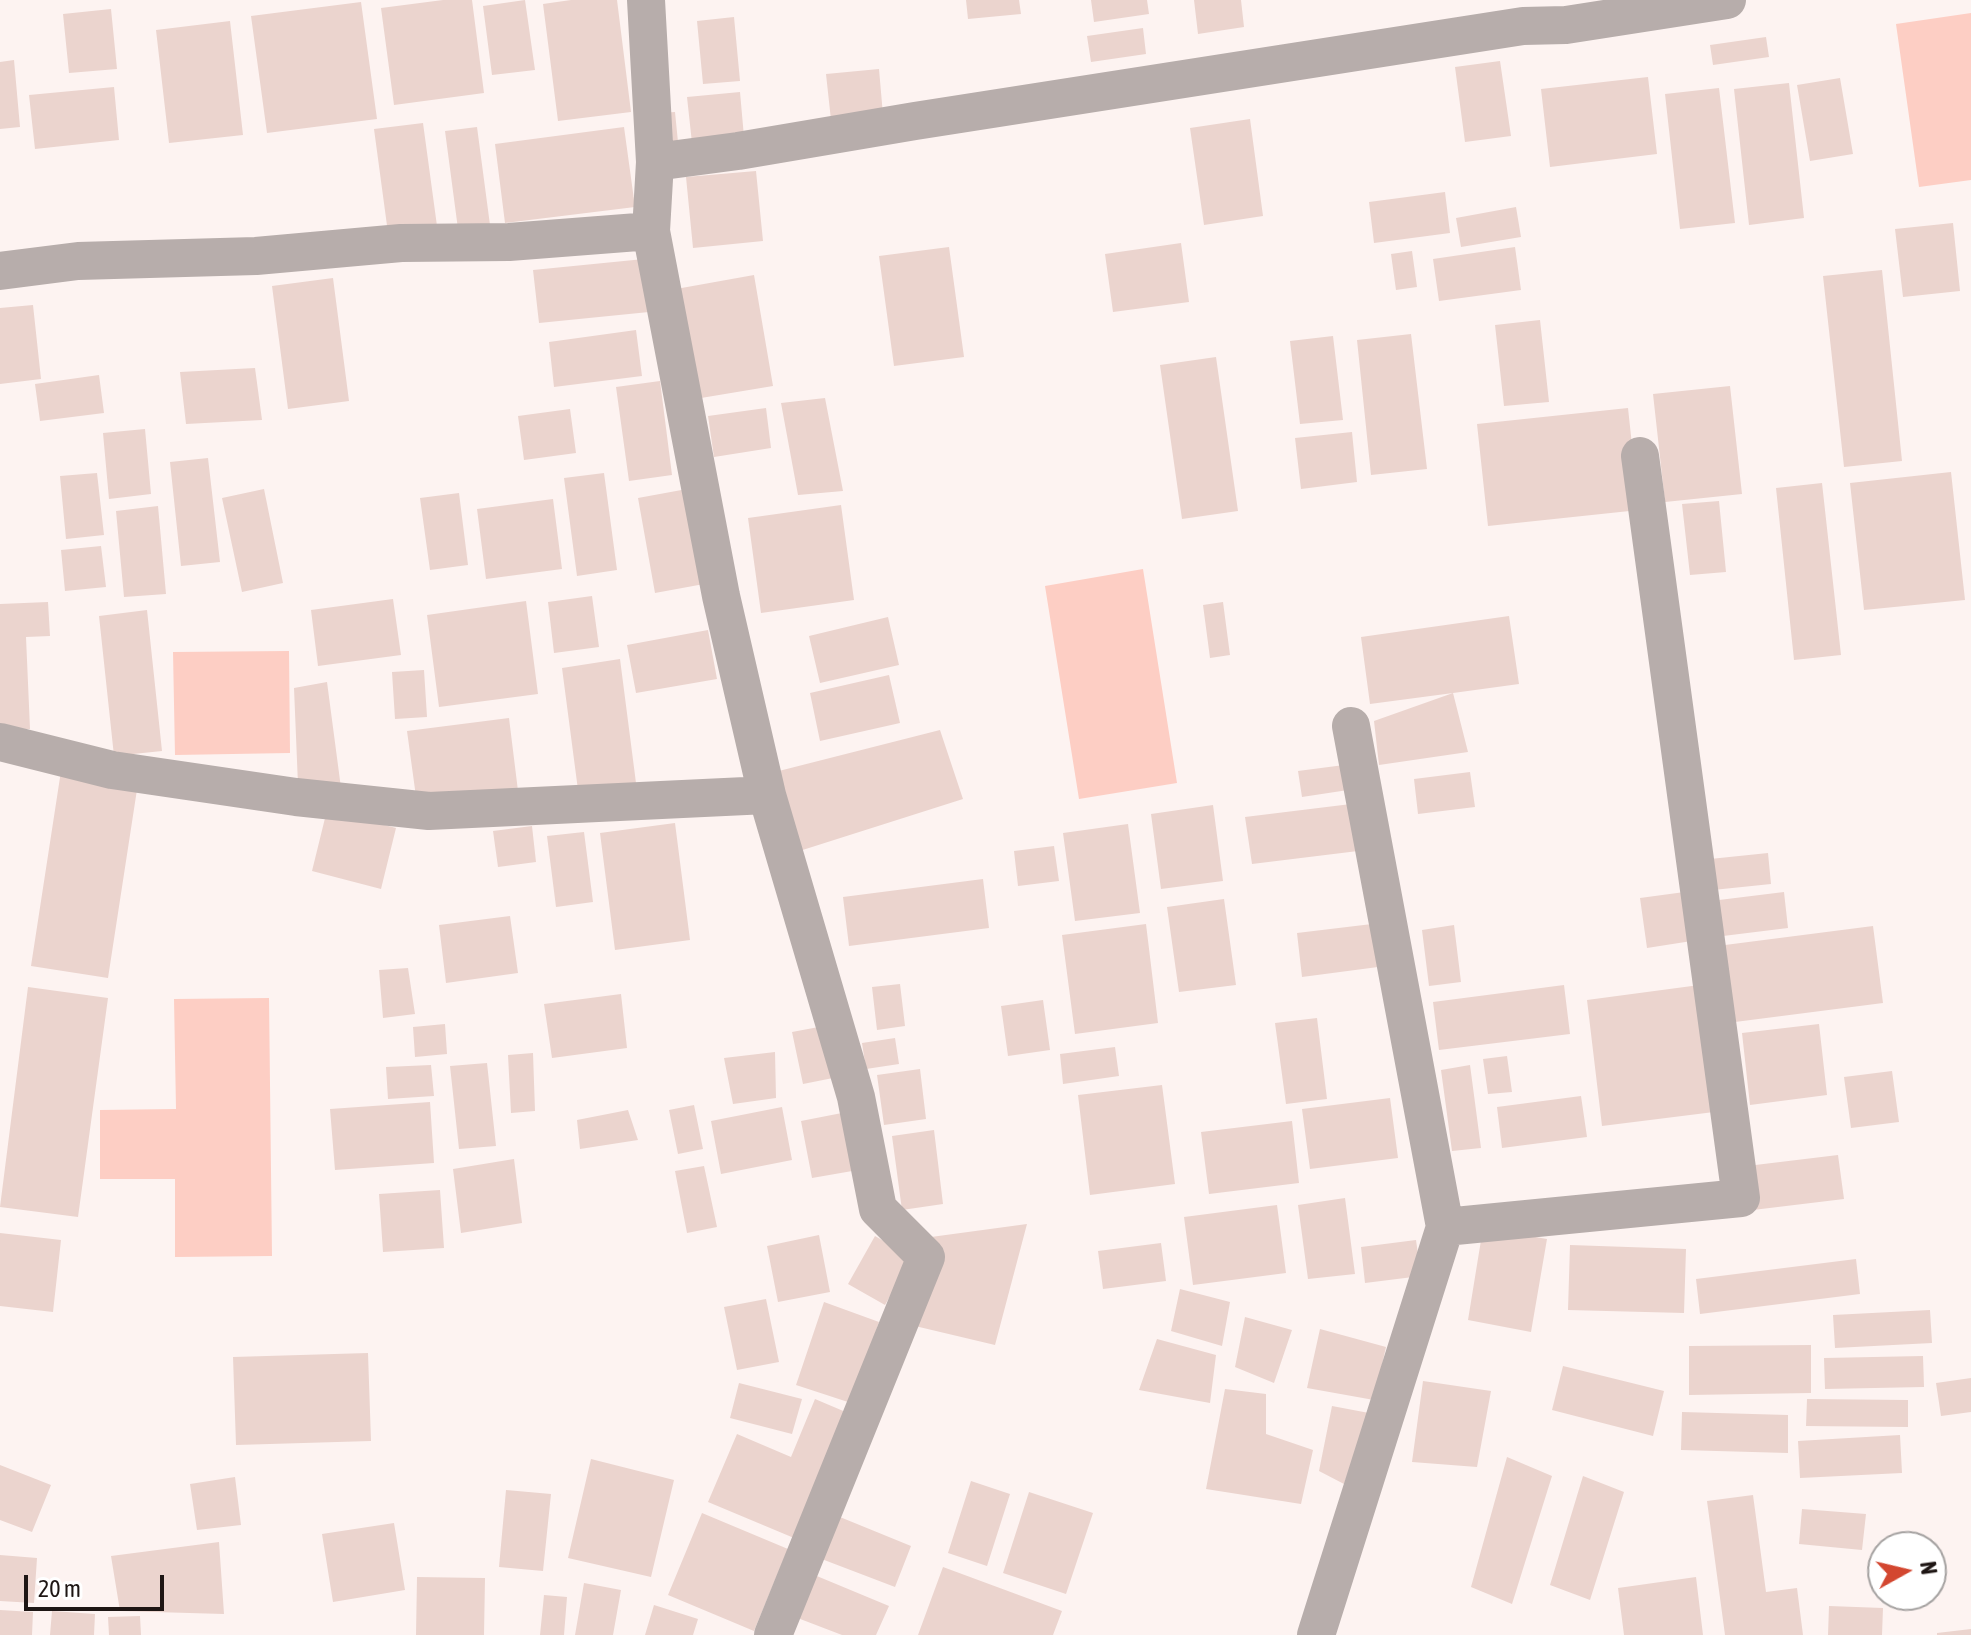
<!DOCTYPE html>
<style>
body{margin:0}
#map{position:relative;width:1971px;height:1635px;overflow:hidden;background:#fdf3f1;font-family:"Asap Condensed",sans-serif}
canvas{display:block}
.north{position:absolute;left:1867px;top:1531px;width:80px;height:80px;box-sizing:border-box;background:#fff;border:2px solid #a5a2a1;border-radius:50%;rotate:82deg;font-size:22px;font-weight:700;line-height:32px;text-align:center;color:#1e1614}
.north::after{content:'';display:block;margin:auto;width:28px;height:36px;background:#d34730;clip-path:polygon(50% 0,100% 100%,50% 72%,0 100%)}
.scale{position:absolute;left:24px;top:1575px;width:140px;height:36px;box-sizing:border-box;border:4px solid #1e1614;border-top:0;padding-left:10px;font-size:24px;line-height:28px;white-space:nowrap;color:#1e1614;-webkit-text-stroke:6px #fff;paint-order:stroke}
</style>
<div id="map">
<canvas width="1971" height="1635"></canvas>
<div class="north">N</div>
<div class="scale">20 m</div>
</div>
<script>
const g = document.querySelector('canvas').getContext('2d');
g.lineJoin = 'round';
function paint(path, color) { g.fillStyle = color; g.fill(path, 'evenodd'); }
const shape = rows => new Path2D(rows.map(r => 'M' + r).join(''));
function trace(path, color, width, dash) { g.strokeStyle = color; g.lineWidth = width; g.lineCap = dash ? 'butt' : 'round'; g.setLineDash(dash || []); g.stroke(path); }
const water = shape([
 [1971,13,1971,180,1919,187,1896,24],
 [1143,569,1177,783,1079,799,1045,586],
 [289,651,290,753,175,755,173,652],
 [269,998,272,1256,175,1257,175,1179,100,1179,100,1110,176,1109,174,999]
]);
const building = shape([
 [443,0,472,0,484,93,394,105,381,8],
 [525,0,535,70,492,75,483,6],
 [571,0,617,0,631,112,558,121,543,4],
 [966,0,1019,0,1021,14,968,19],
 [1091,0,1147,0,1149,14,1094,22],
 [1194,0,1241,0,1244,27,1198,34],
 [361,2,377,119,267,133,251,16],
 [111,9,117,69,69,73,63,14],
 [734,17,740,81,703,84,697,21],
 [230,21,243,135,169,143,156,30],
 [1143,28,1146,54,1091,62,1087,36],
 [1766,37,1769,57,1713,65,1710,45],
 [14,60,20,127,0,129,0,62],
 [1500,61,1511,136,1465,142,1455,67],
 [879,69,883,115,831,120,826,74],
 [1648,77,1657,154,1550,167,1541,89],
 [1840,78,1853,154,1810,161,1797,85],
 [1789,83,1804,218,1749,225,1734,89],
 [114,87,119,140,35,149,29,95],
 [1719,88,1735,223,1680,229,1665,94],
 [740,92,744,137,692,143,687,97],
 [675,112,678,142,661,144,658,113],
 [1250,119,1263,216,1204,225,1190,128],
 [423,123,437,226,388,233,374,129],
 [477,127,490,225,458,229,445,131],
 [624,127,635,207,505,223,495,144],
 [756,171,763,241,693,248,686,177],
 [1445,192,1450,233,1374,243,1369,202],
 [1516,207,1521,237,1461,247,1456,218],
 [1953,223,1960,291,1903,297,1895,229],
 [1181,243,1189,302,1113,312,1105,254],
 [949,247,964,357,894,366,879,256],
 [1515,247,1521,290,1439,301,1433,259],
 [1412,251,1417,287,1396,290,1391,254],
 [644,259,649,312,539,323,533,270],
 [1882,270,1902,461,1844,467,1823,276],
 [754,275,773,386,695,399,676,289],
 [333,278,349,401,288,409,272,286],
 [33,305,41,379,0,384,0,308],
 [1540,320,1549,402,1504,406,1495,325],
 [636,330,642,376,554,387,549,342],
 [1411,334,1427,469,1371,475,1357,340],
 [1333,336,1343,420,1300,424,1290,341],
 [1216,357,1238,511,1182,519,1160,365],
 [255,368,262,420,186,424,180,372],
 [99,375,104,413,40,421,35,384],
 [660,381,672,475,629,481,616,387],
 [1730,386,1742,494,1665,502,1653,394],
 [825,398,843,491,798,495,781,403],
 [766,408,771,448,714,457,708,416],
 [1628,408,1639,510,1488,526,1477,424],
 [570,409,576,453,524,460,518,416],
 [145,429,151,494,109,499,103,433],
 [1352,432,1357,482,1301,489,1295,438],
 [208,458,220,562,181,566,170,462],
 [1951,472,1965,600,1864,610,1850,483],
 [97,473,104,535,66,539,60,476],
 [604,473,617,570,577,576,564,478],
 [1822,483,1841,655,1794,660,1776,488],
 [264,489,283,583,242,592,222,498],
 [687,489,704,584,655,593,638,498],
 [459,493,468,565,430,570,420,498],
 [553,499,562,569,486,579,477,509],
 [1719,501,1726,572,1690,575,1682,504],
 [841,505,854,600,761,613,748,518],
 [158,506,166,594,124,597,116,511],
 [101,546,106,587,65,591,61,550],
 [592,596,599,647,554,653,548,602],
 [393,599,401,655,318,666,311,610],
 [526,601,538,694,439,707,427,615],
 [48,602,50,636,26,637,30,729,0,730,0,604],
 [1223,602,1230,655,1210,658,1203,605],
 [147,610,162,751,114,756,99,616],
 [1509,616,1519,684,1453,693,1468,752,1379,765,1374,721,1453,693,1370,704,1361,637],
 [888,617,899,665,820,683,809,636],
 [708,630,717,679,636,693,627,645],
 [620,659,636,783,578,790,562,668],
 [424,670,427,717,395,719,392,672],
 [889,675,900,723,820,741,810,693],
 [327,682,341,788,298,785,294,688],
 [509,718,518,791,417,804,407,731],
 [940,730,963,799,790,854,771,773],
 [1344,765,1348,790,1302,797,1298,771],
 [61,771,138,783,108,978,31,966],
 [1470,772,1475,807,1418,814,1414,779],
 [1351,804,1358,851,1252,864,1245,817],
 [1213,805,1223,881,1161,889,1151,814],
 [327,810,396,828,381,889,312,871],
 [675,823,690,940,615,950,600,833],
 [1128,824,1140,913,1075,921,1063,833],
 [532,826,536,862,498,867,493,831],
 [584,832,593,902,556,907,547,836],
 [1054,846,1059,881,1018,886,1014,851],
 [1768,853,1771,884,1713,890,1710,859],
 [983,879,989,928,849,946,843,897],
 [1692,891,1698,940,1647,948,1640,898],
 [1784,892,1788,928,1723,936,1719,900],
 [1224,899,1236,985,1179,992,1167,907],
 [510,916,518,973,446,983,439,925],
 [1146,924,1158,1023,1075,1034,1062,935],
 [1372,924,1378,967,1302,977,1297,933],
 [1454,925,1461,982,1429,986,1422,930],
 [1873,926,1883,1003,1735,1022,1725,945],
 [408,968,415,1014,383,1018,379,970],
 [900,984,905,1026,877,1030,872,987],
 [1707,984,1722,1111,1602,1126,1587,1000],
 [1564,985,1570,1034,1439,1050,1433,1002],
 [28,987,108,998,78,1217,0,1207],
 [621,994,627,1048,552,1058,544,1004],
 [1043,1000,1050,1050,1008,1056,1001,1006],
 [1317,1018,1327,1099,1286,1104,1275,1023],
 [445,1024,447,1054,415,1057,413,1027],
 [1819,1024,1827,1095,1750,1105,1742,1033],
 [824,1026,833,1078,803,1084,792,1032],
 [895,1038,899,1064,866,1069,862,1043],
 [1115,1047,1119,1076,1063,1084,1060,1054],
 [775,1052,776,1098,733,1104,724,1058],
 [533,1053,535,1111,511,1113,508,1055],
 [1507,1056,1512,1092,1488,1094,1483,1059],
 [487,1063,496,1146,459,1149,450,1066],
 [431,1065,434,1096,388,1099,386,1067],
 [1470,1065,1481,1148,1452,1151,1441,1070],
 [920,1069,926,1119,884,1125,877,1075],
 [1892,1071,1899,1122,1851,1128,1844,1077],
 [1162,1085,1175,1184,1090,1195,1078,1095],
 [1581,1096,1587,1137,1502,1148,1497,1107],
 [1390,1098,1398,1158,1310,1169,1302,1109],
 [430,1102,434,1163,335,1170,330,1109],
 [694,1105,703,1149,678,1154,669,1110],
 [782,1107,792,1160,721,1174,711,1121],
 [628,1110,638,1140,580,1149,577,1120],
 [847,1112,858,1170,812,1178,801,1121],
 [1292,1121,1299,1183,1209,1194,1201,1132],
 [934,1130,943,1204,902,1210,892,1136],
 [1838,1155,1844,1199,1753,1210,1747,1166],
 [514,1159,522,1223,461,1233,453,1169],
 [704,1166,717,1227,687,1233,675,1171],
 [440,1190,444,1248,383,1252,379,1194],
 [1345,1198,1355,1274,1308,1279,1298,1205],
 [1277,1205,1286,1273,1193,1285,1184,1217],
 [1027,1224,995,1345,915,1326,931,1237],
 [1483,1228,1547,1239,1531,1332,1468,1320],
 [0,1233,61,1240,53,1312,0,1306],
 [819,1235,830,1292,778,1302,767,1246],
 [875,1236,912,1257,885,1305,848,1284],
 [1416,1240,1421,1276,1365,1283,1361,1247],
 [1161,1243,1166,1281,1103,1289,1098,1251],
 [1570,1245,1686,1249,1684,1313,1568,1310],
 [1856,1259,1860,1294,1700,1314,1696,1279],
 [1180,1289,1230,1302,1222,1346,1171,1331],
 [766,1299,779,1362,737,1370,724,1307],
 [824,1302,879,1322,851,1403,796,1385],
 [1930,1310,1932,1343,1835,1348,1833,1315],
 [1245,1317,1292,1330,1274,1383,1235,1367],
 [1320,1329,1386,1347,1374,1400,1307,1388],
 [1157,1339,1216,1355,1210,1403,1139,1390],
 [1811,1345,1811,1393,1689,1395,1689,1346],
 [368,1353,371,1441,236,1445,233,1357],
 [1923,1356,1924,1387,1825,1389,1824,1358],
 [1563,1366,1664,1391,1653,1436,1552,1410],
 [1971,1378,1971,1412,1941,1416,1936,1383],
 [1423,1381,1491,1391,1477,1467,1412,1462],
 [739,1383,802,1399,792,1434,730,1418],
 [1225,1389,1266,1394,1266,1434,1313,1450,1301,1504,1206,1489],
 [815,1399,848,1413,794,1538,708,1502,737,1434,791,1457],
 [1807,1399,1908,1400,1908,1427,1806,1426],
 [1332,1406,1369,1413,1344,1484,1319,1471],
 [1682,1412,1788,1415,1788,1453,1681,1450],
 [1900,1435,1902,1473,1800,1478,1798,1441],
 [1507,1457,1552,1476,1512,1604,1471,1587],
 [591,1459,674,1480,651,1577,568,1558],
 [0,1465,51,1485,32,1532,0,1520],
 [1583,1476,1624,1492,1590,1600,1550,1585],
 [235,1477,241,1525,197,1530,190,1484],
 [971,1481,1010,1494,987,1566,948,1553],
 [506,1490,551,1494,543,1571,499,1567],
 [1029,1492,1093,1513,1066,1594,1003,1573],
 [1753,1495,1766,1592,1797,1588,1803,1635,1725,1635,1707,1501],
 [1802,1509,1866,1514,1862,1550,1799,1544],
 [702,1513,788,1549,754,1631,668,1595],
 [835,1515,911,1546,895,1587,819,1558],
 [394,1523,405,1590,333,1602,322,1534],
 [219,1542,224,1614,120,1611,111,1556],
 [0,1555,37,1558,34,1603,0,1601],
 [943,1567,1062,1611,1053,1635,918,1635],
 [812,1574,889,1606,876,1635,842,1635,795,1617],
 [417,1577,485,1578,484,1635,416,1635],
 [1696,1577,1703,1635,1624,1635,1618,1588],
 [584,1583,621,1590,613,1635,575,1635],
 [544,1595,567,1597,564,1635,540,1635],
 [654,1605,698,1619,693,1635,645,1635],
 [1829,1606,1883,1608,1882,1635,1828,1635],
 [0,1610,33,1612,32,1635,0,1635],
 [52,1611,95,1614,94,1635,50,1635],
 [140,1616,141,1635,109,1635,108,1617],
 [1971,1629,1971,1635,1937,1635,1937,1633]
]);
const street = shape([
 [646,0,655,162,651,231,721,596,767,795,856,1097,878,1209,926,1257,773,1635],
 [655,162,738,151,915,121,1523,26,1566,25,1727,0],
 [0,271,78,261,256,256,401,243,509,242,651,231],
 [0,742,112,770,296,797,429,811,767,795],
 [1445,1227,1741,1198,1640,456],
 [1316,1635,1445,1227,1351,726]
]);
paint(water, '#fdcec4');
paint(building, '#ebd4ce');
trace(street, '#b7adab', 38);
</script>
